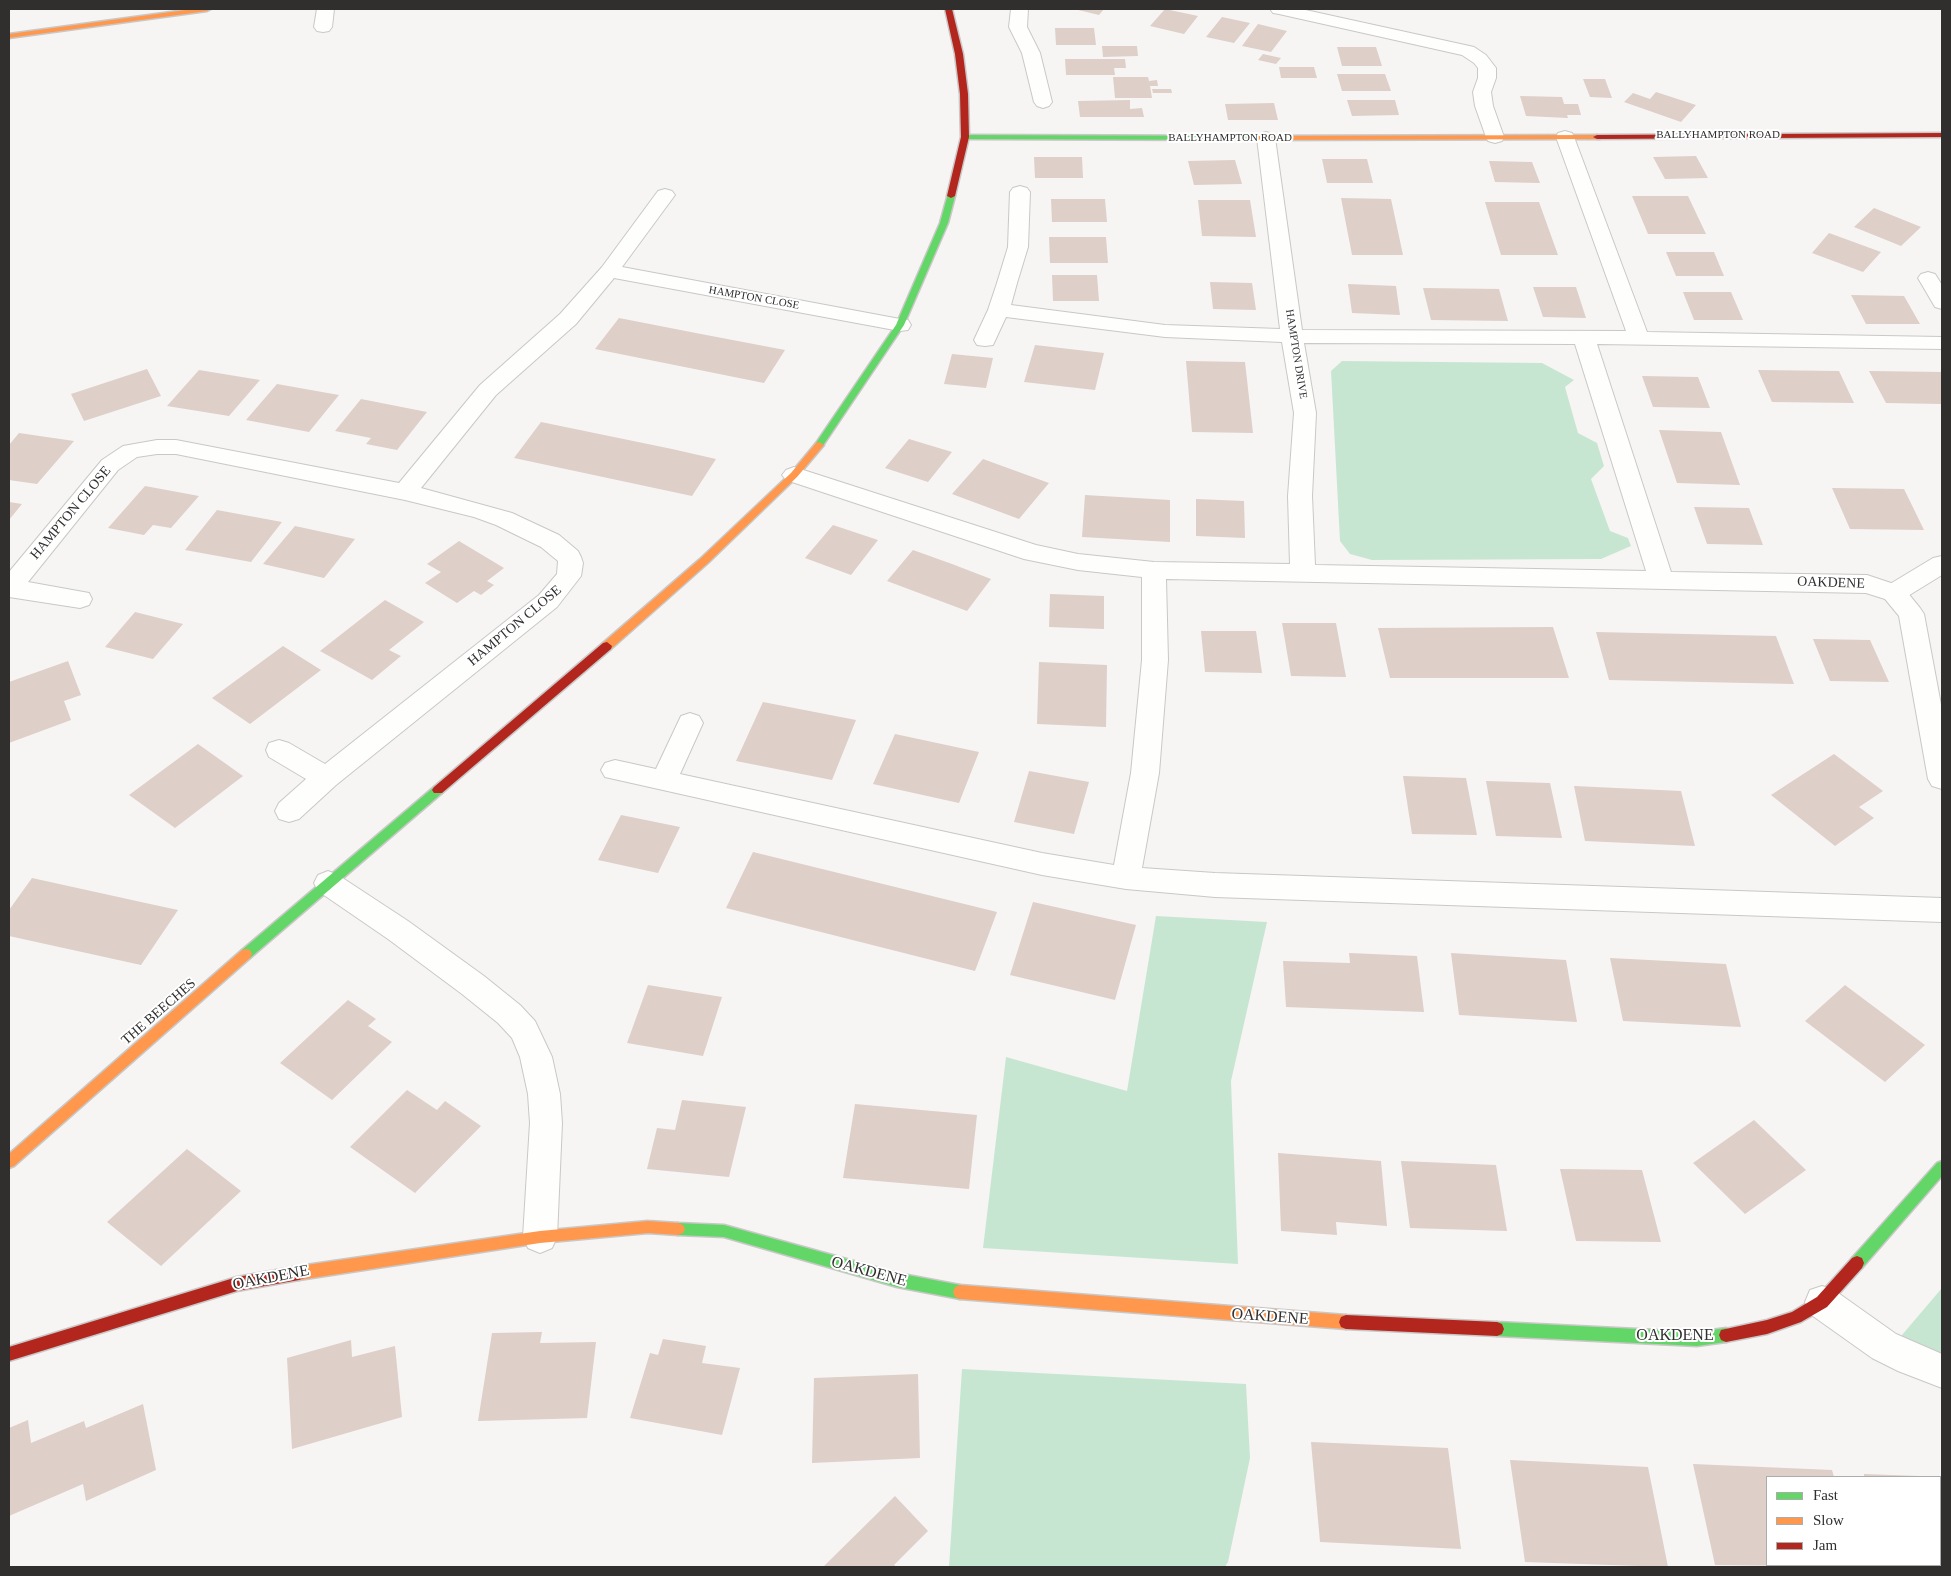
<!DOCTYPE html>
<style>
body{margin:0}
#map{position:relative;width:1951px;height:1576px;overflow:hidden;background:#f6f5f3;font-family:Georgia,serif}
canvas{display:block}
.frame{position:absolute;inset:0;border:10px solid #302f2e;pointer-events:none}
.legend{position:absolute;left:1766px;top:1476px;width:175px;height:90px;box-sizing:border-box;background:#fff;border:1px solid #acacab;margin:0;padding:6px 9px;list-style:none;font-size:15px;color:#302f2e}
.legend li{display:flex;align-items:center;gap:10px;height:25px}
.legend b{width:25px;border:1px solid #acacab}
</style>
<div id="map">
<canvas width="1951" height="1576"></canvas>
<div class="frame"></div>
<ul class="legend">
<li><b style="height:6px;background:#63d668"></b>Fast</li>
<li><b style="height:6px;background:#ff974d"></b>Slow</li>
<li><b style="height:6px;background:#b3261e"></b>Jam</li>
</ul>
</div>
<script>
const g = document.querySelector('canvas').getContext('2d');
g.lineJoin = 'round';
function paint(path, color) { g.fillStyle = color; g.fill(path, 'evenodd'); }
const shape = rows => new Path2D(rows.map(r => 'M' + r).join(''));
function trace(path, color, width, dash) { g.strokeStyle = color; g.lineWidth = width; g.lineCap = dash ? 'butt' : 'round'; g.setLineDash(dash || []); g.stroke(path); }
function write(font, color, halo, rows, align = 'center') {
  g.font = font + ' Georgia,serif'; g.lineWidth = 4; g.setLineDash([]); g.textBaseline = 'middle'; g.strokeStyle = halo; g.fillStyle = color; for (const [text, x, y, turn = 0] of rows) {
    g.save(); g.translate(x, y); g.rotate((+turn || 0) * Math.PI / 180); g.textAlign = isNaN(turn) ? turn : align; if (halo) g.strokeText(text, 0, 0); g.fillText(text, 0, 0); g.restore();
  }
}
const green = shape([
 [1342,361,1542,363,1574,380,1565,387,1578,433,1597,443,1604,466,1591,479,1610,531,1628,538,1631,546,1601,559,1372,560,1350,554,1340,541,1331,371],
 [1156,916,1267,922,1231,1081,1238,1264,983,1248,1006,1057,1127,1091],
 [1942,1288,1942,1361,1896,1342],
 [962,1369,1246,1384,1250,1458,1228,1562,1225,1567,949,1567]
]);
const building = shape([
 [1074,9,1104,9,1099,15],
 [1165,9,1198,16,1184,34,1150,26],
 [1222,17,1250,23,1234,43,1206,37],
 [1258,24,1287,31,1271,52,1242,46],
 [1055,28,1094,28,1096,45,1056,45],
 [1102,46,1137,46,1138,56,1103,57],
 [1337,47,1376,47,1382,66,1342,66],
 [1263,54,1281,58,1276,64,1258,60],
 [1065,59,1125,59,1126,68,1114,68,1115,75,1066,75],
 [1279,67,1314,67,1317,78,1281,78],
 [1337,74,1385,74,1391,91,1342,91],
 [1113,77,1148,77,1149,81,1157,80,1158,86,1150,86,1152,98,1115,98],
 [1583,79,1605,79,1612,98,1590,97],
 [1152,89,1171,89,1172,93,1153,93],
 [1656,92,1696,105,1681,122,1624,102,1633,93,1650,99],
 [1520,96,1562,97,1564,104,1578,104,1581,115,1567,115,1568,118,1526,116],
 [1130,100,1130,109,1142,108,1144,117,1080,117,1078,101],
 [1347,100,1395,100,1399,115,1352,116],
 [1274,103,1278,120,1228,120,1225,104],
 [1696,156,1708,178,1665,179,1653,157],
 [1034,157,1082,157,1083,178,1035,178],
 [1322,159,1367,159,1373,183,1327,183],
 [1235,160,1242,184,1194,185,1188,161],
 [1489,161,1532,162,1540,183,1495,182],
 [1632,196,1688,196,1706,234,1648,234],
 [1341,198,1391,199,1403,255,1352,255],
 [1051,199,1105,199,1107,222,1052,222],
 [1198,200,1250,200,1256,237,1202,236],
 [1485,202,1539,202,1558,255,1501,255],
 [1874,208,1921,227,1901,246,1854,227],
 [1829,233,1881,252,1863,272,1812,253],
 [1049,237,1106,237,1108,263,1050,263],
 [1666,252,1714,252,1724,276,1676,276],
 [1052,275,1097,275,1099,301,1053,301],
 [1210,282,1252,283,1256,310,1213,309],
 [1348,284,1396,286,1400,315,1352,313],
 [1533,287,1576,287,1586,318,1543,317],
 [1423,288,1499,289,1508,321,1431,320],
 [1683,292,1731,292,1743,320,1694,320],
 [1851,295,1904,296,1920,324,1866,324],
 [619,318,701,334,785,350,764,383,595,349],
 [1035,345,1104,353,1095,390,1024,382],
 [952,354,993,358,986,388,944,384],
 [1186,361,1245,362,1253,433,1192,432],
 [147,369,161,396,84,421,71,394],
 [199,370,260,380,229,416,167,406],
 [1758,370,1839,371,1854,403,1772,402],
 [1869,371,1942,372,1942,404,1886,403],
 [1642,376,1698,377,1710,408,1653,407],
 [277,384,339,395,309,432,246,420],
 [361,399,427,412,397,450,366,444,371,438,335,431],
 [541,422,672,449,716,459,692,496,514,458],
 [1659,430,1721,432,1740,485,1677,483],
 [19,433,74,441,37,484,9,480,9,445],
 [909,439,952,452,928,482,885,468],
 [983,459,1049,483,1019,519,952,494],
 [145,486,199,496,171,528,153,525,144,535,108,528],
 [1832,488,1904,489,1924,530,1850,529],
 [1085,495,1170,500,1170,542,1082,537],
 [1196,499,1244,501,1245,538,1196,536],
 [9,502,22,504,9,520],
 [1694,507,1749,508,1763,545,1707,544],
 [217,510,282,522,251,562,185,550],
 [833,525,878,540,851,575,805,558],
 [295,526,355,539,324,578,263,564],
 [459,541,504,568,487,581,494,585,481,595,474,591,457,603,425,583,441,572,427,564],
 [913,550,952,564,991,579,967,611,887,581],
 [1050,594,1104,596,1104,629,1049,627],
 [385,600,424,622,389,650,401,656,372,680,320,651],
 [135,612,183,624,153,659,105,647],
 [1282,623,1336,623,1346,677,1291,676],
 [1553,627,1569,678,1390,678,1378,628],
 [1201,631,1256,631,1262,673,1205,672],
 [1596,632,1776,636,1794,684,1609,680],
 [1813,639,1870,640,1889,682,1830,681],
 [283,646,321,670,250,724,212,698],
 [68,661,81,695,64,701,71,720,9,743,9,682],
 [1039,662,1107,665,1106,727,1037,724],
 [763,702,856,720,832,780,736,761],
 [895,734,979,752,959,803,873,784],
 [198,744,243,776,175,828,129,795],
 [1834,754,1883,791,1859,807,1874,818,1835,846,1771,795],
 [1029,771,1089,782,1074,834,1014,822],
 [1403,776,1466,778,1477,835,1412,834],
 [1486,781,1550,783,1562,838,1496,836],
 [1574,786,1681,791,1695,846,1585,841],
 [621,815,680,827,658,873,598,860],
 [753,852,997,912,975,971,726,908],
 [32,878,141,902,178,910,141,965,9,936,9,910],
 [1033,902,1136,925,1115,1000,1010,975],
 [1349,953,1417,956,1424,1012,1286,1007,1283,961,1350,963],
 [1451,953,1566,960,1577,1022,1459,1015],
 [1610,958,1726,964,1741,1027,1623,1021],
 [648,985,722,997,703,1056,627,1043],
 [1845,985,1925,1045,1885,1082,1805,1021],
 [348,1000,376,1019,368,1026,392,1042,332,1100,280,1063],
 [407,1090,437,1110,445,1101,481,1126,415,1193,350,1147],
 [682,1100,746,1107,729,1177,647,1169,657,1128,675,1130],
 [855,1104,977,1115,969,1189,843,1178],
 [1754,1120,1806,1170,1745,1214,1693,1163],
 [187,1149,241,1191,161,1266,107,1222],
 [1278,1153,1381,1161,1387,1226,1336,1222,1337,1235,1281,1231],
 [1401,1161,1496,1165,1507,1231,1410,1228],
 [1560,1169,1642,1170,1661,1242,1576,1241],
 [542,1332,540,1343,596,1342,587,1418,478,1421,492,1333],
 [663,1339,706,1346,702,1363,740,1368,722,1435,630,1418,650,1353,658,1355],
 [351,1340,352,1357,395,1346,402,1417,292,1449,287,1358],
 [918,1374,920,1458,812,1463,814,1378],
 [143,1404,156,1470,86,1501,83,1484,9,1516,9,1428,28,1420,31,1443,84,1421,86,1428],
 [1311,1442,1448,1448,1461,1549,1320,1542],
 [1510,1460,1648,1467,1668,1567,1525,1562],
 [1693,1464,1832,1470,1834,1477,1767,1477,1767,1565,1857,1565,1858,1567,1715,1565],
 [1864,1474,1919,1476,1919,1477,1864,1477],
 [1940,1476,1942,1476,1942,1567,1891,1567,1890,1565,1940,1565],
 [895,1496,928,1531,894,1565,897,1567,823,1567]
]);
const lane = shape([
 [317,9,334,9,332,27,329,31,323,32,317,31,314,27,317,9],
 [1011,9,1028,9,1027,27,1040,53,1052,102,1049,106,1043,108,1037,106,1034,102,1022,53,1009,27,1011,9],
 [1020,186,1027,188,1030,192,1028,247,1017,283,1014,287,1007,289,1000,287,997,283,1008,247,1010,192,1013,188,1020,186],
 [1942,556,1942,575,1903,599,1894,602,1885,599,1882,593,1885,587,1933,558,1942,556]
]);
const street = shape([
 [1270,9,1301,9,1474,47,1486,55,1496,68,1496,78,1491,92,1493,106,1504,137,1502,141,1495,143,1488,141,1486,137,1475,106,1473,92,1478,78,1478,68,1474,63,1462,55,1279,14,1273,13,1270,9],
 [1565,131,1572,133,1574,137,1647,332,1942,337,1942,349,1597,344,1671,572,1867,575,1903,587,1920,608,1924,614,1942,710,1942,789,1932,786,1928,779,1899,616,1885,599,1866,593,1166,579,1168,660,1159,773,1142,868,1215,873,1942,898,1942,922,1215,897,1126,889,1042,875,605,777,601,770,605,763,615,760,656,769,681,716,690,713,699,716,703,723,680,774,1042,853,1114,865,1131,773,1142,660,1142,577,1078,570,1024,559,786,480,782,475,786,470,794,467,1036,545,1078,554,1154,562,1290,564,1288,496,1294,413,1282,342,1165,337,1006,317,993,345,985,346,977,345,974,340,988,310,997,283,1000,279,1007,277,1014,279,1017,283,1011,305,1165,325,1280,329,1257,138,1259,134,1266,132,1273,134,1275,138,1302,330,1626,331,1556,137,1558,133,1565,131],
 [1304,343,1575,344,1646,571,1315,565,1312,496,1316,413,1304,343],
 [665,189,672,191,675,195,622,267,900,319,908,320,911,325,908,330,900,331,614,278,576,324,496,395,421,488,512,513,559,535,578,551,581,557,583,563,581,576,557,607,336,785,299,819,289,822,279,819,275,811,279,803,306,779,269,757,266,750,269,743,279,740,289,743,325,764,539,595,557,574,558,561,541,547,496,525,474,517,405,500,176,454,157,454,137,457,118,470,28,582,89,593,92,599,89,605,80,608,9,597,9,572,102,460,123,446,157,440,176,440,399,483,480,385,560,314,602,267,658,191,665,189],
 [1928,272,1935,274,1942,285,1942,309,1935,307,1918,278,1921,274,1928,272],
 [328,871,338,875,408,921,484,976,520,1005,535,1021,552,1057,560,1094,562,1123,557,1237,552,1248,540,1253,528,1248,523,1237,530,1123,528,1094,520,1057,512,1038,498,1023,462,994,388,939,318,891,314,883,318,875,328,871],
 [1822,1286,1834,1290,1896,1334,1942,1354,1942,1388,1898,1371,1872,1358,1810,1314,1805,1302,1810,1290,1822,1286]
]);
const fast = shape([
 [962,135,1254,136,1258,138,1254,140,965,139,962,139,962,135],
 [948,194,955,196,948,223,904,325,822,447,816,447,816,443,896,325,940,223,948,194],
 [438,786,442,787,444,790,442,793,250,958,246,959,242,958,240,954,242,950,434,787,438,786],
 [1942,1161,1942,1176,1862,1268,1857,1270,1852,1268,1850,1263,1852,1258,1937,1163,1942,1161],
 [678,1223,724,1225,897,1273,960,1285,965,1287,967,1292,965,1297,960,1299,897,1287,724,1237,678,1235,673,1233,671,1229,673,1225,678,1223],
 [1497,1322,1697,1332,1726,1328,1731,1330,1733,1335,1731,1340,1726,1342,1697,1346,1497,1336,1492,1334,1490,1329,1492,1324,1497,1322]
]);
const slow = shape([
 [193,9,211,9,207,11,9,38,9,34,193,9],
 [1597,135,1601,137,1600,139,1254,140,1250,138,1254,136,1597,135],
 [819,442,824,445,797,477,708,563,611,649,603,649,602,646,603,643,700,559,791,473,816,443,819,442],
 [246,949,250,950,252,954,250,958,14,1166,9,1168,9,1154,242,950,246,949],
 [648,1221,678,1223,683,1225,685,1229,683,1233,678,1235,648,1233,540,1243,299,1280,294,1278,292,1273,294,1268,299,1266,540,1231,648,1221],
 [960,1285,1346,1315,1351,1317,1353,1322,1351,1327,1346,1329,960,1299,955,1297,953,1292,955,1287,960,1285]
]);
const jam = shape([
 [945,9,952,9,963,54,968,94,969,137,955,196,951,198,947,196,961,137,960,94,955,54,945,9],
 [1942,133,1942,137,1597,139,1593,137,1597,135,1942,133],
 [607,642,612,646,611,649,442,793,434,793,432,790,434,787,603,643,607,642],
 [1857,1256,1862,1258,1864,1263,1862,1268,1827,1307,1801,1322,1767,1334,1726,1342,1721,1340,1719,1335,1721,1330,1767,1320,1792,1312,1817,1297,1852,1258,1857,1256],
 [299,1266,304,1268,306,1273,304,1278,299,1280,237,1291,9,1361,9,1347,237,1277,299,1266],
 [1346,1315,1497,1322,1502,1324,1504,1329,1502,1334,1497,1336,1346,1329,1341,1327,1339,1322,1341,1317,1346,1315]
]);
const farStreetnames = [
 ["BALLYHAMPTON ROAD",1718,135],
 ["BALLYHAMPTON ROAD",1230,138],
 ["HAMPTON CLOSE",754,298,10],
 ["HAMPTON DRIVE",1296,354,81]
];
const streetNames = [
 ["HAMPTON CLOSE",71,513,-50],
 ["OAKDENE",1831,583,2],
 ["HAMPTON CLOSE",515,626,-40],
 ["THE BEECHES",159,1012,-41]
];
const nearStreetnames = [
 ["OAKDENE",869,1272,15],
 ["OAKDENE",271,1278,-11],
 ["OAKDENE",1270,1317,4],
 ["OAKDENE",1675,1336]
];
paint(green, '#c7e6d2');
paint(building, '#decfc8');
trace(lane, '#c9c8c7', 2);
trace(street, '#c9c8c7', 2);
trace(fast, '#c9c8c7', 3);
trace(slow, '#c9c8c7', 3);
trace(jam, '#c9c8c7', 3);
paint(lane, '#fefefd');
paint(street, '#fefefd');
paint(fast, '#63d668');
paint(slow, '#ff974d');
paint(jam, '#b3261e');
write('11px', '#302f2e', '#fff', farStreetnames);
write('14px', '#302f2e', '#fff', streetNames);
write('16px', '#302f2e', '#fff', nearStreetnames);
</script>
